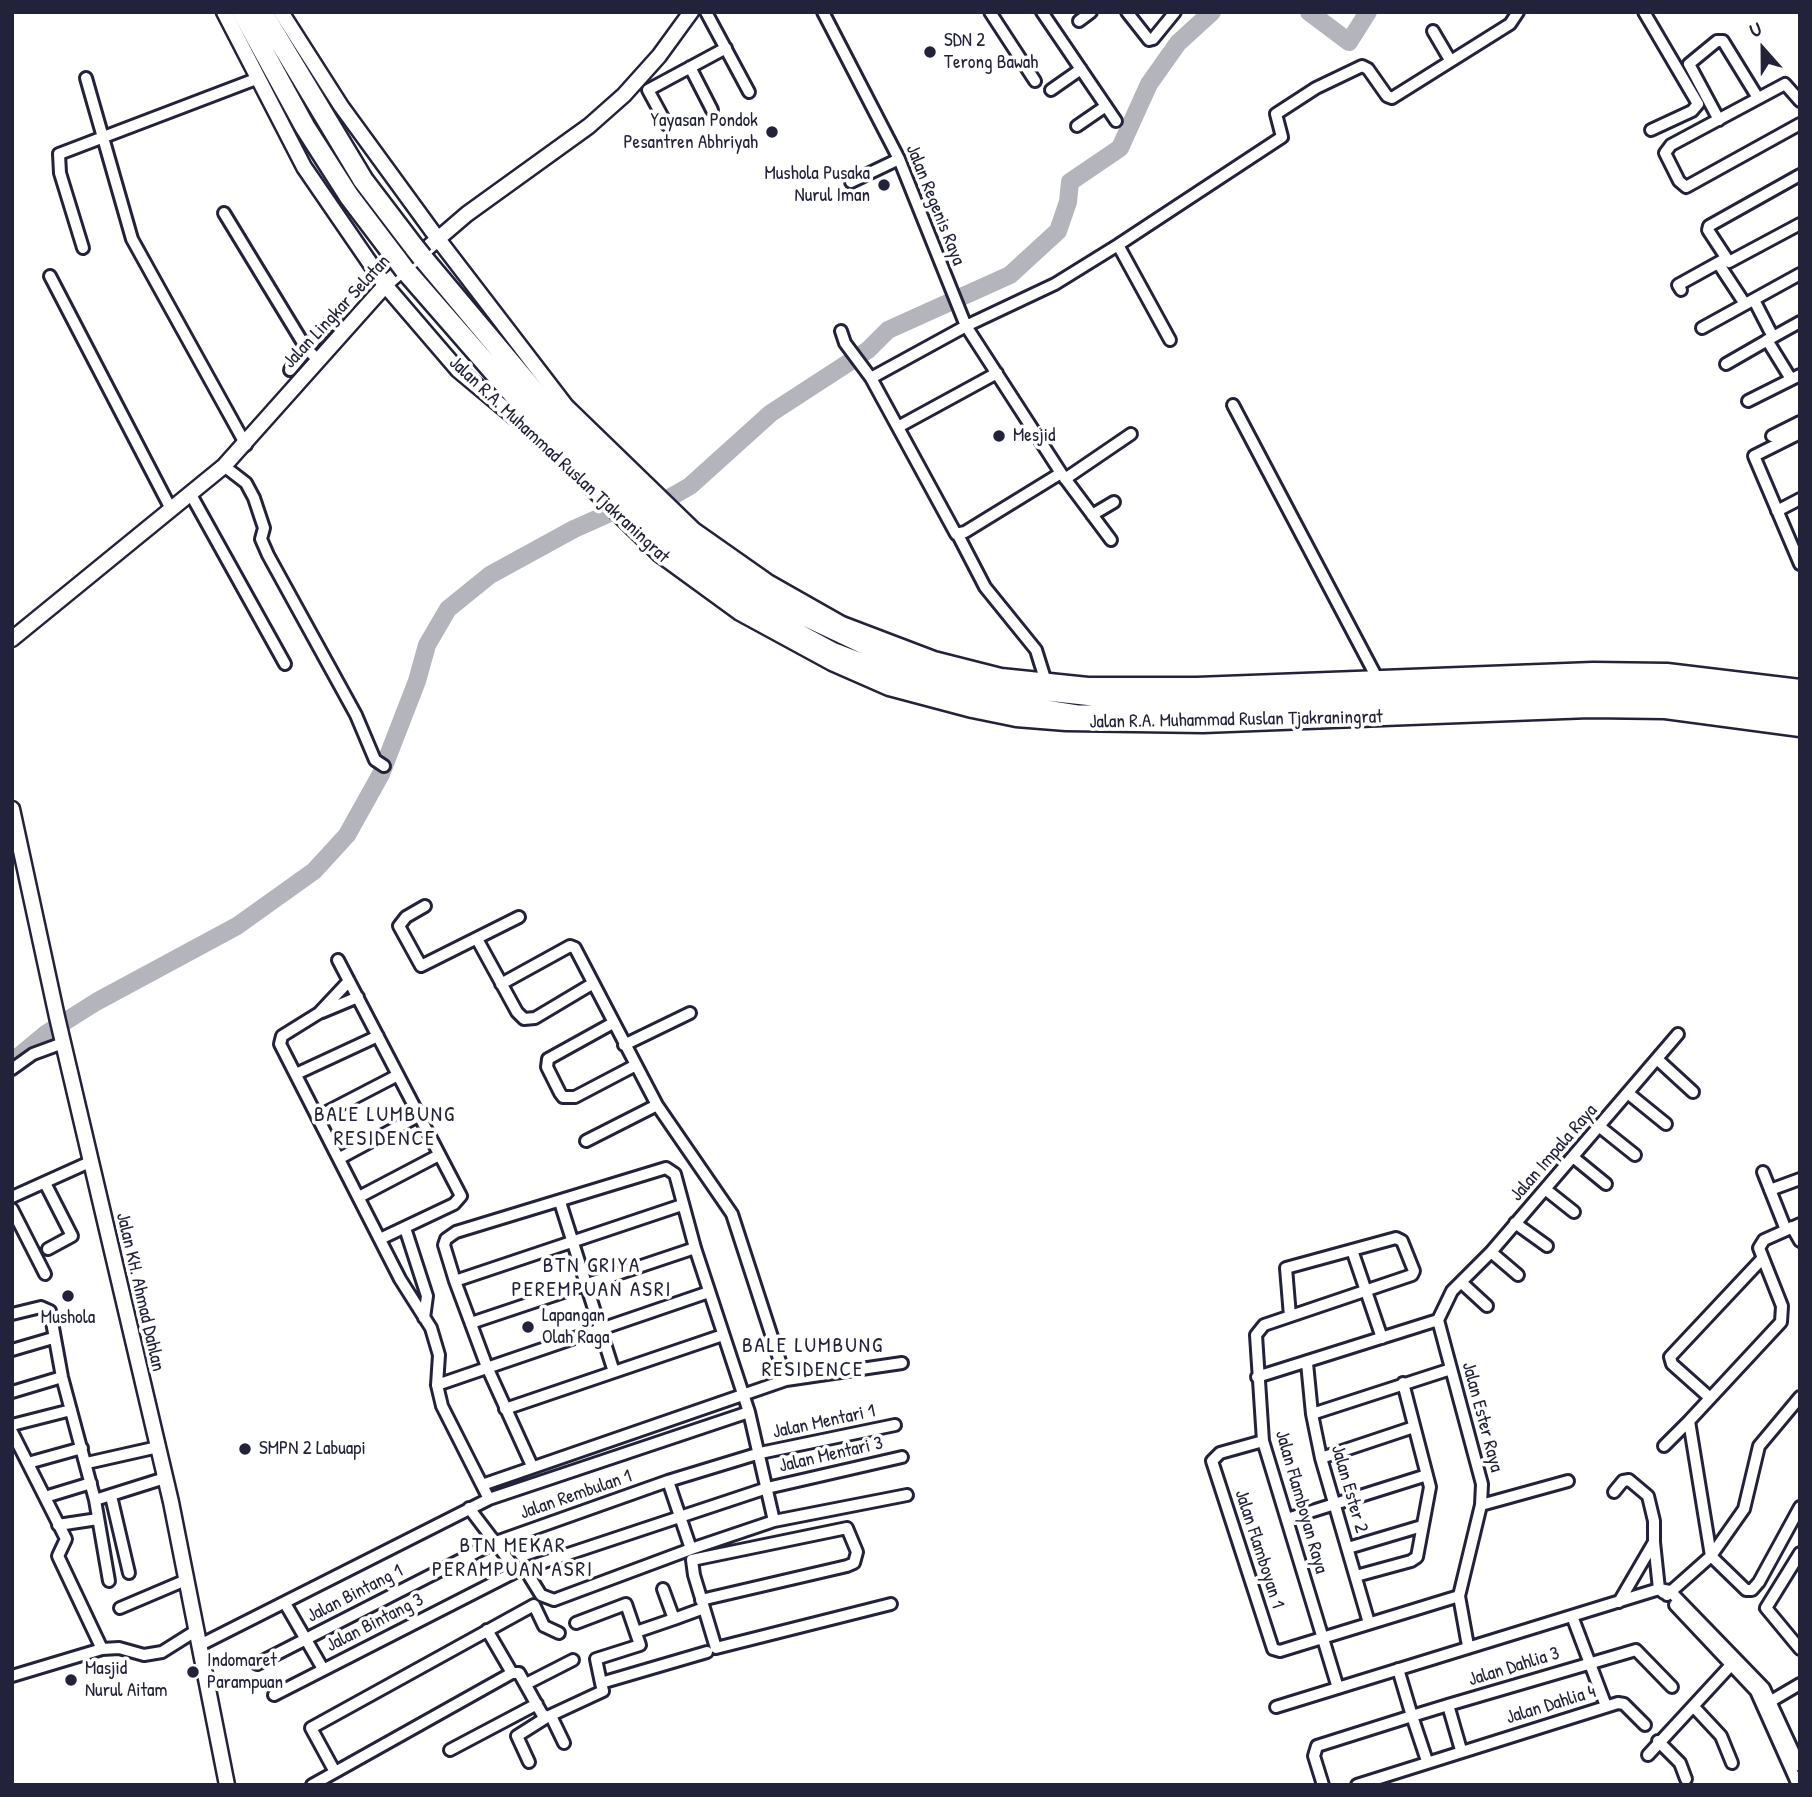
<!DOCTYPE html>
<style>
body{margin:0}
#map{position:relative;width:1812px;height:1797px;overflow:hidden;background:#fff;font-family:"Patrick Hand",sans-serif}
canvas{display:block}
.frame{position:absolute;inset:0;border:14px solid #22223b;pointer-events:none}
.north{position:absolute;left:1728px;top:14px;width:70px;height:70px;-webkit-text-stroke:5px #fff;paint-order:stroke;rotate:339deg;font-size:19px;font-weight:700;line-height:28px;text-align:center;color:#22223b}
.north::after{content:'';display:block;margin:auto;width:24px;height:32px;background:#22223b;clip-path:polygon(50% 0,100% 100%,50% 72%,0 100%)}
</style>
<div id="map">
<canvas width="1812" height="1797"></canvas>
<div class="frame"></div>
<div class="north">U</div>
</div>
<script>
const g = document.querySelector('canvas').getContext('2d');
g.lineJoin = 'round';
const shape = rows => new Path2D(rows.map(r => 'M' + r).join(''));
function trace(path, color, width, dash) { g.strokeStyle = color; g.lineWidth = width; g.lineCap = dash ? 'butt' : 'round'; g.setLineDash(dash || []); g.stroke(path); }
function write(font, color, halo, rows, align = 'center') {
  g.font = font + ' "Patrick Hand",sans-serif'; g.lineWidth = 7; g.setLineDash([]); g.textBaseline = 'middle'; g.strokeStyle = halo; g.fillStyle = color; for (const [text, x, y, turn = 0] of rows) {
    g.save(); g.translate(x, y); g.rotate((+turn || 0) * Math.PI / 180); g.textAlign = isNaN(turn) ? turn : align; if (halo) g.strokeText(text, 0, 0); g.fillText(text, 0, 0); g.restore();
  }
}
const river = shape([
 [1309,12,1349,42,1368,12],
 [12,1062,47,1033,96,1002,237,926,314,871,347,835,381,774,417,681,427,645,448,609,490,575,574,529,619,509,657,505,690,486,771,413,868,350,888,330,1010,275,1058,231,1068,202,1070,182,1120,148,1149,84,1178,43,1212,12]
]);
const street = shape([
 [706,12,749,92],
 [823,12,899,159,966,326,1061,473,1111,540],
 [990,12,1035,81],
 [1042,12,1116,121],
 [1127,12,1149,40,1153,39,1175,12],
 [1644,12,1698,104,1692,111,1651,130],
 [1079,21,1091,12],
 [1433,31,1450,60],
 [690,67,712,110],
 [86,78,132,239,246,445],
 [1051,90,1081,69],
 [1800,101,1785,84,1671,145,1665,153,1679,181,1686,187,1800,124],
 [1719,120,1689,64,1717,41,1723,41,1758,98],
 [667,125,648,90,726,48],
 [1077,126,1106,106],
 [1800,175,1709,226,1708,230,1729,262,1800,224],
 [851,182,899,159],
 [224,213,306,348,318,360],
 [1118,245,1170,340],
 [83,248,60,173,59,154,256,79],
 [1718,263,1745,304],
 [50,276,171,509],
 [1681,290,1678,285,1725,259],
 [1754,300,1773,337,1800,322],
 [1702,328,1800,274],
 [841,331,845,343,871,378,956,534,965,532,1061,473],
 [1767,340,1791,379],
 [1726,364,1773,337],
 [290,370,336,315],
 [871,378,966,326,1055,284,1118,245,1282,137,1276,114,1316,88,1362,66,1368,69,1387,96,1392,98,1510,24,1518,12],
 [1748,401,1800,375],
 [1233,405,1377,678],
 [898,427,997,373],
 [1800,433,1754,456,1800,564],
 [1772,436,1800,422],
 [224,466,246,483,254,498,264,528,261,539,268,555,356,715,375,760,384,766],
 [1065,479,1131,434],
 [190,493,285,664],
 [1777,511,1800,499],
 [1092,515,1114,502],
 [958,535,985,587,1036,650,1046,682],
 [425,906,406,917,399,926,421,966,519,917],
 [477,939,517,1012,524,1019,535,1018,592,984],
 [338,960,461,1196,454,1204,380,1239],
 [349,981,319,1013,282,1036,280,1044,400,1279,431,1328,439,1355,437,1385,442,1406,489,1499],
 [501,984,570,946,575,948,657,1105,732,1214,786,1380],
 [322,1012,358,997],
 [613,1023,548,1059,547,1067,560,1093,563,1097,575,1097,634,1066],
 [624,1045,690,1013],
 [1657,1059,1693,1092],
 [12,1069,33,1054,63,1043],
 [296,1074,378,1036],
 [1629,1094,1666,1124],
 [317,1117,398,1075],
 [1600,1127,1635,1155],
 [586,1141,657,1105],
 [1573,1157,1606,1184],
 [340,1158,420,1115],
 [1763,1172,1786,1230],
 [45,1183,72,1236,48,1249],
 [1545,1189,1574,1212],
 [1770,1190,1800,1179],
 [12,1197,92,1161],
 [359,1197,439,1155],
 [560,1202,614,1372],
 [12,1209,45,1274],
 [1515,1223,1547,1246],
 [1800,1224,1764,1240,1759,1248,1782,1306,1781,1322,1689,1421,1711,1556,1746,1590,1752,1590,1759,1582,1800,1507],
 [1792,1227,1800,1241],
 [405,1228,427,1296,424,1318],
 [1352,1250,1382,1338],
 [1491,1252,1518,1275],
 [455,1281,682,1205],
 [1462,1283,1487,1306],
 [12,1314,41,1307,50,1311,62,1377,95,1500,165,1478],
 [1290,1316,1286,1268,1396,1238,1402,1241,1414,1271,1412,1275,1264,1325,1256,1335,1263,1441,1338,1688],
 [1438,1320,1482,1484,1481,1505,1459,1596,1468,1646],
 [471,1323,695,1248],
 [12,1350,53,1338],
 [1307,1363,1312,1414,1321,1458,1369,1623],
 [1257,1377,1438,1320,1452,1291,1491,1252,1678,1034],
 [437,1385,709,1292],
 [12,1392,62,1377],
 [1709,1397,1672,1364,1670,1357,1761,1260],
 [505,1409,723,1335],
 [1312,1414,1451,1369],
 [12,1425,71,1410],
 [12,1432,66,1539,58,1556,102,1649],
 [1263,1441,1220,1453,1212,1461,1273,1649,1280,1651,1459,1596],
 [1664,1446,1689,1421],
 [1321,1458,1414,1427],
 [28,1463,82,1448],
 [87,1463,158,1447],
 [532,1466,487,1367,455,1281,444,1245,446,1239,456,1232,666,1168,675,1174,695,1248,749,1412,774,1521],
 [482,1485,786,1380,902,1363],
 [1614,1492,1623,1481,1629,1480,1648,1496,1654,1521,1654,1542,1619,1602],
 [111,1496,129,1573],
 [45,1497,91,1483],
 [95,1500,109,1581],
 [1481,1505,1568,1481],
 [469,1508,517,1571],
 [1287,1519,1427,1475],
 [58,1525,98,1519],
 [1654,1542,1659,1589,1664,1593],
 [1348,1548,1422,1526],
 [691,1549,774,1521,907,1495],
 [1800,1553,1766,1608,1800,1649],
 [525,1569,541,1595,554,1600,691,1549,668,1481],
 [1356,1576,1411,1561,1417,1557,1430,1487,1403,1383],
 [1667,1595,1711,1556,1744,1509,1759,1446,1800,1397],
 [701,1600,847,1566,854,1563,857,1552,847,1528,692,1560,694,1575,704,1608,716,1648,891,1604],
 [286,1605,323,1669],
 [1675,1605,1756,1691,1798,1785],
 [120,1608,186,1580],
 [1572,1616,1606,1706],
 [674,1619,704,1608],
 [576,1623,626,1604,640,1645,596,1659,601,1683],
 [487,1630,512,1673],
 [636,1632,674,1619,663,1589],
 [200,1645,489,1499,749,1412],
 [257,1664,496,1542,668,1481,760,1453,895,1425],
 [12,1676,102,1649,119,1648,144,1655,162,1652,197,1630],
 [526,1684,573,1660],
 [274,1695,517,1571,767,1488,902,1457],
 [1766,1704,1800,1684],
 [1448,1705,1461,1750],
 [1276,1707,1659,1589,1670,1591,1764,1688,1800,1766],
 [1694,1707,1721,1736,1732,1763],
 [551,1716,564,1743],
 [1658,1741,1680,1763,1686,1779],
 [450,1750,537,1704],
 [1648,1755,1731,1665],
 [1427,1761,1412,1716,1448,1705,1636,1650,1672,1687],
 [529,1762,517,1736,547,1717],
 [335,1772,311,1728,534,1605,544,1626,559,1633],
 [312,1785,512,1673,519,1673,542,1714,547,1717,603,1691,601,1683,707,1652],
 [1323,1785,1314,1756,1317,1746,1412,1716,1398,1669],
 [1357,1785,1618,1703,1624,1704,1645,1725]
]);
const secondary = shape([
 [224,12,304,167,385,285,458,370,542,440,659,554,740,613,832,663,889,688,972,710,1016,719,1066,723,1203,725,1590,710,1665,711,1800,729],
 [281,12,341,106,438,239,566,406,694,530,768,582,842,624,934,659,1001,676,1088,685,1197,685,1593,670,1667,671,1800,687],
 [12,639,224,466,390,280,467,214,589,126,624,95,659,56,691,12],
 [12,809,57,1017,171,1502,227,1785]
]);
const highway = shape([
 [242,12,305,127,349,196,396,258],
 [262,12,363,180,414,247],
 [422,257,541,399,632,492,683,537,716,563,792,610,902,662,984,684,1093,696,1188,697,1578,681,1669,683,1800,700],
 [405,270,528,411,667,546,782,625,832,652,905,680,969,698,1077,715,1194,714,1597,698,1675,700,1800,717]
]);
const highwayBridge = shape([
 [414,247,422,257],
 [396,258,405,270]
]);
const markers = [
 [930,52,7,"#22223b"],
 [772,132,7,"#22223b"],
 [884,185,7,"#22223b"],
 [999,436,7,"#22223b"],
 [68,1296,7,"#22223b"],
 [528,1327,7,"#22223b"],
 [245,1449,7,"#22223b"],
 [193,1672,7,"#22223b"],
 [71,1680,7,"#22223b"]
];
const poiNames = [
 ["SDN 2",944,41],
 ["Terong Bawah",944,63],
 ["Yayasan Pondok",758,121,"right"],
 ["Pesantren Abhriyah",758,143,"right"],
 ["Mushola Pusaka",870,174,"right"],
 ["Nurul Iman",870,196,"right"],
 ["Mesjid",1013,436],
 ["Lapangan",542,1316],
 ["Olah Raga",542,1338],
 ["Mushola",68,1318,"center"],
 ["SMPN 2 Labuapi",259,1449],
 ["Indomaret",207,1661],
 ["Parampuan",207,1683],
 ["Masjid",85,1669],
 ["Nurul Aitam",85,1691]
];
const streetNames = [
 ["Jalan Regenis Raya",935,205,68],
 ["Jalan Lingkar Selatan",337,312,-47],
 ["Jalan R.A. Muhammad Ruslan Tjakraningrat",559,460,43],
 ["Jalan R.A. Muhammad Ruslan Tjakraningrat",1236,720,-1],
 ["Jalan Impala Raya",1554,1153,-49],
 ["Jalan KH. Ahmad Dahlan",140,1292,77],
 ["Jalan Ester Raya",1482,1417,75],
 ["Jalan Mentari 1",824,1422,-12],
 ["Jalan Mentari 3",831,1455,-13],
 ["Jalan Ester 2",1349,1489,74],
 ["Jalan Rembulan 1",576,1495,-19],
 ["Jalan Flamboyan Raya",1301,1502,74],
 ["Jalan Flamboyan 1",1259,1549,72],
 ["Jalan Bintang 1",355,1594,-27],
 ["Jalan Bintang 3",375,1623,-27],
 ["Jalan Dahlia 3",1514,1667,-17],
 ["Jalan Dahlia 4",1551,1705,-17]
];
const neighbourhoodNames = [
 ["BALE LUMBUNG",385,1115],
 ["RESIDENCE",385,1139],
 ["BTN GRIYA",592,1266],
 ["PEREMPUAN ASRI",592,1290],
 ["BALE LUMBUNG",813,1346],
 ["RESIDENCE",813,1370],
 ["BTN MEKAR",513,1546],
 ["PERAMPUAN ASRI",513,1570]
];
trace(river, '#b4b4bc', 18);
trace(street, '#22223b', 16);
trace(secondary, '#22223b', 19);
trace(highway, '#22223b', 24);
trace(street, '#fff', 10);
trace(secondary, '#fff', 14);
trace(highway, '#fff', 19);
trace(highwayBridge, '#22223b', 24, []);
trace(highwayBridge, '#fff', 19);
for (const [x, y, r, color] of markers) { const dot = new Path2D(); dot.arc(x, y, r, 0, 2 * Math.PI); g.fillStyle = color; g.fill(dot); trace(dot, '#fff', 2.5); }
write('19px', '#22223b', '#fff', poiNames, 'left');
write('19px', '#22223b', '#fff', streetNames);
g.letterSpacing = '2px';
write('21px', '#22223b', '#fff', neighbourhoodNames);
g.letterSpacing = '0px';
</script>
